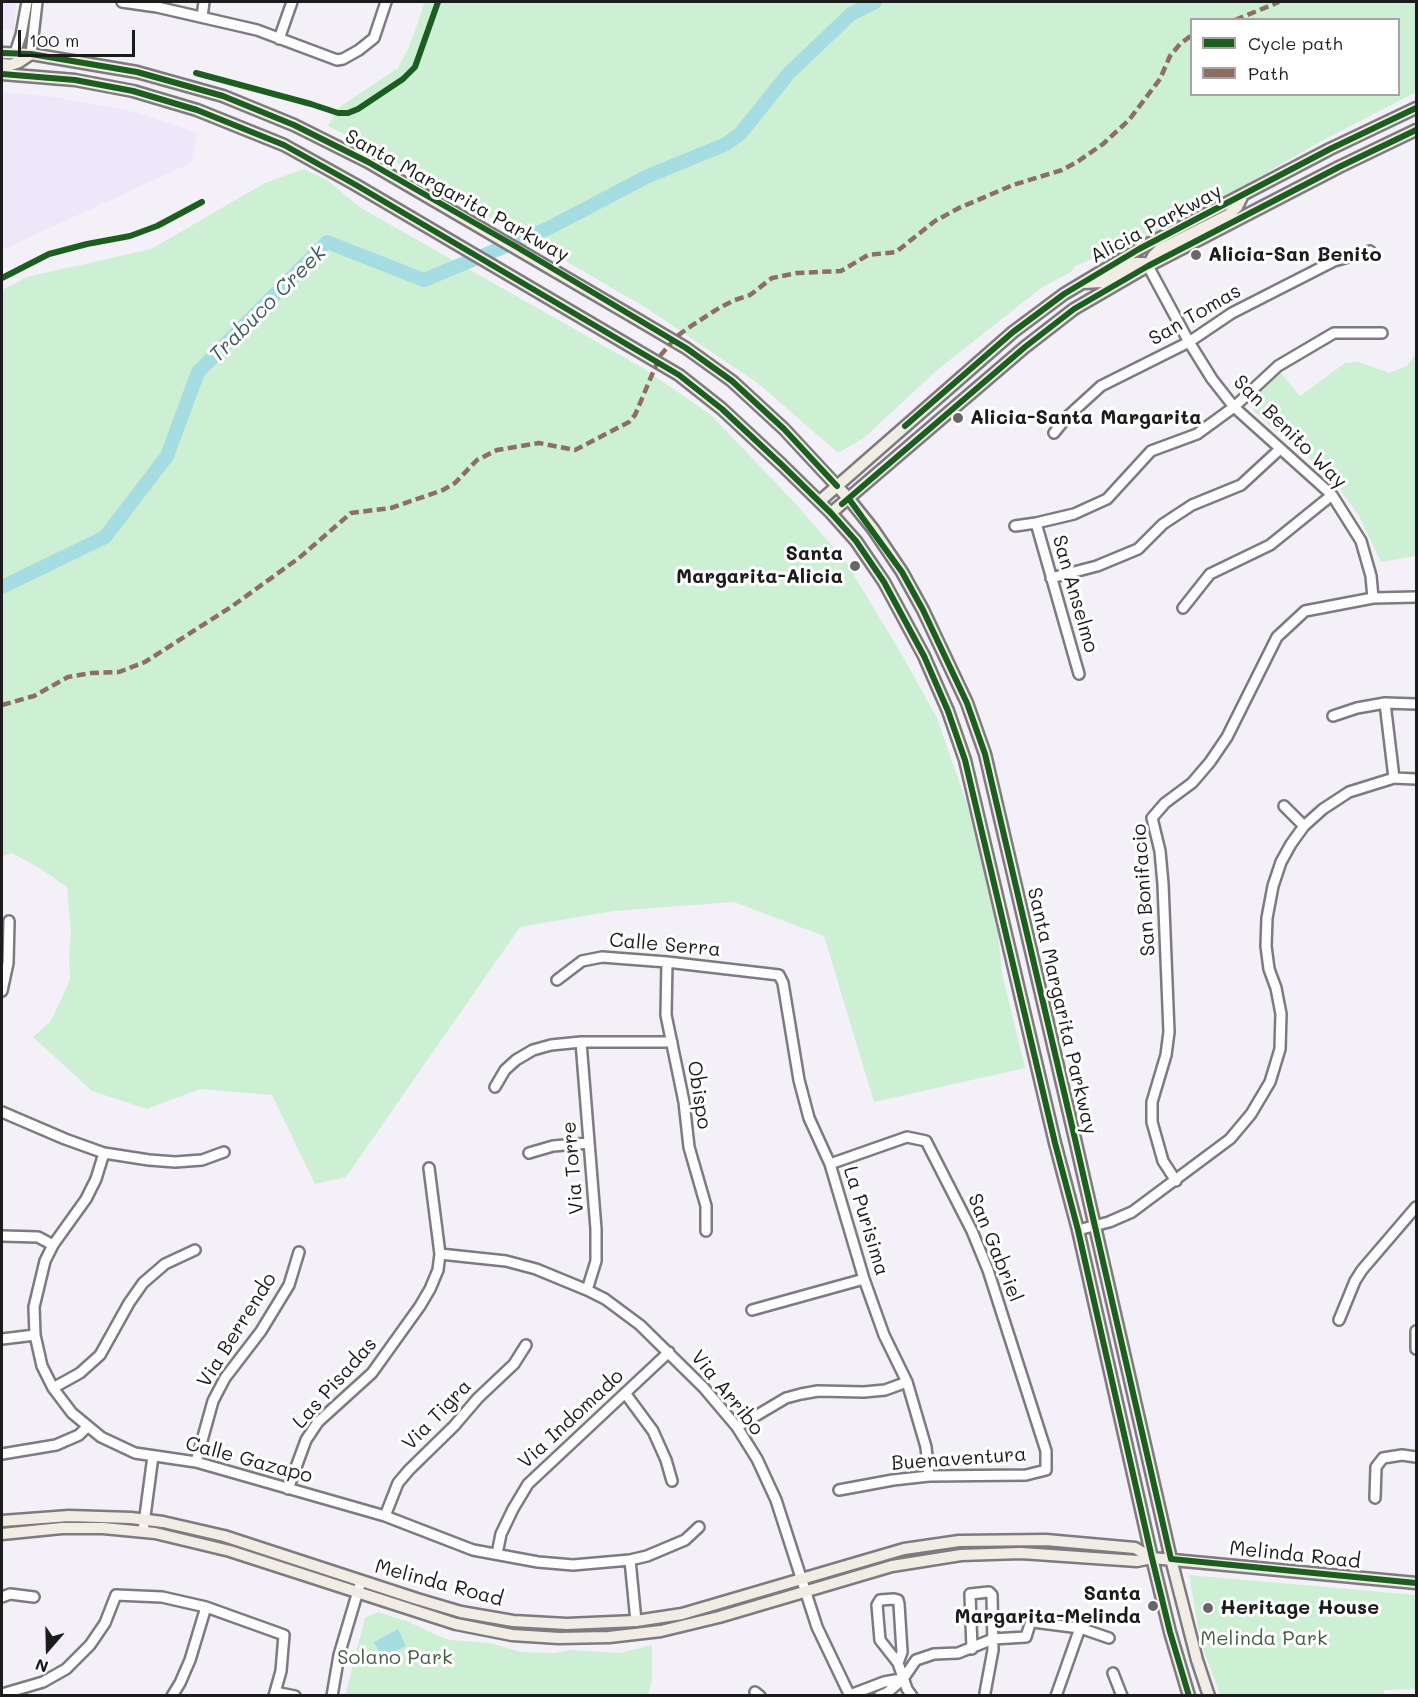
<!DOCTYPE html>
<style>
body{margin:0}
#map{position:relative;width:1418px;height:1697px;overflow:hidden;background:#f4f0f8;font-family:Mali,sans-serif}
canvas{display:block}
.frame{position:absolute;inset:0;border:3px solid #1c1c1c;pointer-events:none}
.legend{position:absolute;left:1190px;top:18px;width:210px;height:78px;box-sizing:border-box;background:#fff;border:2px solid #a4a4a4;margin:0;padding:8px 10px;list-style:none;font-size:18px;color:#1c1c1c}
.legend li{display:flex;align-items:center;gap:12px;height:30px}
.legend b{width:30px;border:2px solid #a4a4a4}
.north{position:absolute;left:18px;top:1619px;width:60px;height:60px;-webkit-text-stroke:4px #fff;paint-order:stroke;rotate:200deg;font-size:16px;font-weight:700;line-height:24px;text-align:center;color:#1c1c1c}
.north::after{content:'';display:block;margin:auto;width:21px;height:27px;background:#1c1c1c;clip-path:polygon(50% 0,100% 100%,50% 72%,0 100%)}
.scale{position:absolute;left:18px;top:30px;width:117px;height:27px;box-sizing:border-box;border:3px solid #1c1c1c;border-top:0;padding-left:8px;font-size:18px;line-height:21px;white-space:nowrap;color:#1c1c1c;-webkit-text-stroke:4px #fff;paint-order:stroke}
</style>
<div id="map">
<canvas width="1418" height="1697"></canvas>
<div class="frame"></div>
<ul class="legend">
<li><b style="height:8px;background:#1b5e20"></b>Cycle path</li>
<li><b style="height:8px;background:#8d6e63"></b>Path</li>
</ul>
<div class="north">N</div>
<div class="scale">100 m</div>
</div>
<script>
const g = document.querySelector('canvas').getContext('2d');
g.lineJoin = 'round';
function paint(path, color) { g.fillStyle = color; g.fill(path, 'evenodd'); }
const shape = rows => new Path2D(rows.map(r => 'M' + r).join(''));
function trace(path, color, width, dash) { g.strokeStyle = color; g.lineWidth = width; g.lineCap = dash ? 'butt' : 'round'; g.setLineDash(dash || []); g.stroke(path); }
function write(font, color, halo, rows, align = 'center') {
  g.font = font + ' Mali,sans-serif'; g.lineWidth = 6; g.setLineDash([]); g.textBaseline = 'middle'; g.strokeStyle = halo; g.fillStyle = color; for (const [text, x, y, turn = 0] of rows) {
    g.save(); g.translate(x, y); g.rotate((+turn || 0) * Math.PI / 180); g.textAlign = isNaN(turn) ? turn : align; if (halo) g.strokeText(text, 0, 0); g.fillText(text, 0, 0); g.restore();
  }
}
const built = shape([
 [2,2,16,2,14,30,2,29],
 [2,92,55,97,131,111,198,133,191,163,2,250]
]);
const green = shape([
 [425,2,1416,2,1416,92,1316,144,1180,223,1075,266,1071,272,1041,288,936,371,865,437,838,453,760,385,648,309,365,144,328,126,338,108,398,68,409,47],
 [1192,20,1398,20,1398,94,1192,94],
 [304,169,327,180,361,208,641,367,710,414,795,503,846,562,902,655,937,718,969,810,997,923,1002,973,1025,1068,874,1102,824,936,734,902,613,911,520,927,346,1177,315,1184,272,1095,200,1089,147,1109,92,1091,33,1037,51,1021,70,980,69,953,71,932,67,887,41,869,12,853,2,856,2,290,27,277,151,249,265,183],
 [1416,354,1416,556,1381,562,1359,516,1341,491,1319,466,1275,430,1254,411,1252,406,1259,393,1281,373,1300,396,1345,363,1359,362,1389,373,1407,366],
 [1189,1575,1416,1595,1416,1689,1384,1690,1384,1696,1220,1695,1201,1643],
 [378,1612,409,1622,434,1634,449,1640,490,1643,521,1652,553,1653,572,1650,620,1653,652,1645,652,1680,648,1695,345,1696,365,1618]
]);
const water = shape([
 [398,1629,406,1646,382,1658,374,1642]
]);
const river = shape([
 [2,587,105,537,167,456,198,372,327,242,424,280,547,229,646,177,726,144,740,134,789,73,851,14,875,2]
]);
const minor = shape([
 [122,2,157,7,257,30,337,60,343,59,359,50,374,38,386,2],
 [202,17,204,2],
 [279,39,292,2],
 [15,53,21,35,27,2],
 [31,54,37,2],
 [1148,266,1189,342,1212,379,1234,407,1332,495,1361,541,1371,576,1373,598],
 [1054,433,1067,417,1101,386,1189,342,1232,313,1334,261,1370,251],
 [1036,523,1079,674],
 [1015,526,1036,523,1074,514,1107,499,1151,451,1197,434,1234,407,1278,366,1334,333,1382,333],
 [1051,578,1097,566,1138,549,1163,524,1192,505,1241,485,1280,449],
 [1183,608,1210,574,1270,545,1332,495],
 [1385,703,1394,778],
 [1333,716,1357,708,1385,703,1416,704],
 [1284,806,1304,826],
 [667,962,666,1015,684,1102,689,1147,706,1206,706,1231],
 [557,980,582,961,602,957,667,962,779,975,783,983,799,1080,809,1118,830,1164,864,1279,884,1335,907,1382,926,1447,929,1476],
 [2,991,8,963,9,921],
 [581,1042,596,1229,596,1261,587,1290],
 [495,1087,505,1070,516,1060,533,1050,551,1045,581,1042,672,1042],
 [2,1112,65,1139,104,1153,149,1160,175,1162,202,1160,224,1152],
 [104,1153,96,1179,86,1199,53,1245,45,1261,34,1307,35,1335,42,1366,53,1388,72,1413,101,1437,135,1453,196,1462,385,1516,473,1550,538,1562,573,1565,630,1560,647,1556,685,1540,699,1527],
 [529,1153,553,1146,589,1143],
 [830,1164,907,1137,926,1141,972,1231,988,1270,1046,1451,1046,1470,1026,1475,929,1476,893,1480,839,1490],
 [1176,1181,1163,1161,1152,1122,1152,1102,1166,1055,1169,1032,1163,884,1160,851,1152,818,1165,803,1192,783,1210,762,1227,737,1277,637,1305,611,1373,598,1416,597],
 [1078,1230,1109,1222,1132,1212,1230,1139,1251,1114,1270,1082,1280,1049,1281,1014,1276,988,1269,969,1266,946,1267,918,1273,886,1281,862,1291,844,1304,826,1323,809,1349,792,1394,778,1416,779],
 [2,1236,38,1237,53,1245],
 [440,1254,506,1261,536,1269,587,1290,605,1299,640,1325,704,1388,737,1427,757,1459,776,1500,817,1627,850,1696],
 [752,1310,864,1279],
 [1339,1320,1355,1281,1362,1270,1416,1207],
 [1416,1331,1416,1349],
 [2,1339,35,1335],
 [53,1388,80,1373,100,1355,129,1303,143,1283,165,1264,195,1250],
 [625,1393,653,1431,666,1460,672,1481],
 [737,1427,786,1398,801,1394,818,1391,864,1392,885,1390,907,1382],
 [2,1454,56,1445,79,1435,87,1427],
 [196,1462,213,1401,225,1378,261,1331,289,1285,299,1252],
 [288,1489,306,1440,318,1422,372,1373,420,1306,430,1289,438,1270,440,1254,429,1168],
 [1375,1498,1376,1467,1383,1458,1402,1455,1416,1457],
 [385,1516,398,1483,409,1470,454,1426,478,1398,514,1364,526,1345],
 [143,1531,153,1456],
 [497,1554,501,1534,513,1509,528,1484,669,1352],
 [630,1560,636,1621],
 [2,1597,10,1594,34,1597],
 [972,1649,970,1594,989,1592,992,1595,993,1650,985,1693],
 [898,1663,902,1652,899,1604,898,1600,894,1599,880,1600,877,1605,880,1640,898,1663,907,1689,912,1696],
 [1113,1673,1122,1696],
 [275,1692,295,1696],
 [755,1692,760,1696],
 [2,1694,43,1682,66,1669,90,1645,105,1623,116,1595,162,1597,206,1607,284,1635,281,1671,274,1696],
 [850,1695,884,1682,901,1679],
 [172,1696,180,1683,190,1660,206,1607],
 [332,1696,339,1655,361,1581],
 [879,1696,888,1692,903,1679,916,1660,934,1654,958,1653,993,1639,1026,1637,1030,1624,1033,1622,1080,1628,1109,1638],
 [1056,1696,1080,1628]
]);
const major = shape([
 [2,53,31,54,137,72,223,96,294,125,368,162,630,315,686,348,732,381,784,429,849,499,873,529,902,572,923,610,967,703,985,754,1075,1139,1171,1559,1197,1660,1209,1696],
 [2,64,11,65,19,62,31,54],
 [2,74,75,80,133,91,197,110,284,145,356,185,679,375,722,409,782,465,831,513,856,541,884,582,924,656,948,711,965,760,1055,1143,1078,1230,1152,1558,1170,1632,1189,1696],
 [1083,283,1102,282,1135,263,1144,263,1148,266,1153,256,1159,250,1228,215,1237,207,1242,197],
 [820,501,1013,332,1064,294,1139,249,1330,149,1416,108],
 [831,513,1025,347,1074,309,1148,266,1339,167,1416,130],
 [2,1521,69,1516,131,1518,163,1522,224,1536,417,1599,461,1612,513,1621,567,1624,636,1621,682,1614,904,1549,959,1541,1046,1540,1135,1548,1152,1558],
 [2,1534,62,1528,103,1528,155,1533,230,1551,456,1624,512,1635,559,1638,609,1637,661,1631,719,1617,892,1566,961,1555,1021,1553,1137,1561,1152,1558,1416,1583]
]);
const quiet = shape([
 [1235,20,1279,2],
 [2,705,34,696,68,677,91,673,119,672,145,662,231,607,299,558,351,513,391,508,443,490,455,483,477,460,497,450,539,443,575,450,629,422,635,415,660,356,676,337,688,328,719,308,735,300,750,295,772,278,797,273,841,271,868,255,896,252,935,221,959,208,1013,185,1062,170,1077,162,1103,144,1129,120,1160,79,1170,56,1180,44,1192,35]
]);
const cycleway = shape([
 [2,53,31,54,137,72,223,96,294,125,368,162,515,246,686,348,732,381,784,429,837,486],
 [196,73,311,104,338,113,348,113,358,109,403,79,415,67,438,2],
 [2,74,75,80,133,91,197,110,284,145,356,185,679,375,722,409,782,465,831,513,856,541,884,582,924,656,948,711,965,760,1055,1143,1078,1230,1152,1558,1170,1632,1189,1696],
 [2,278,49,254,87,244,130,236,157,226,202,202],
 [905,426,1013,332,1064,294,1139,249,1330,149,1416,108],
 [849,499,902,572,923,610,967,703,985,754,1075,1139,1171,1559,1416,1583],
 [842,504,1025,347,1074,309,1148,266,1339,167,1416,130]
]);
const markers = [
 [1196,255,6,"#686669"],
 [958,418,6,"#686669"],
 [855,566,6,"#686669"],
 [1153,1606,6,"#686669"],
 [1208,1608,6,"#686669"]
];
const streetNames = [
 ["Santa Margarita Parkway",457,196,29],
 ["Alicia Parkway",1156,224,-28],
 ["San Tomas",1195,315,-30],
 ["San Benito Way",1290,432,45],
 ["San Anselmo",1075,594,74],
 ["San Bonifacio",1144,890,-94],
 ["Calle Serra",665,945,5],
 ["Santa Margarita Parkway",1062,1011,77],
 ["Obispo",699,1095,81],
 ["Via Torre",573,1168,-95],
 ["La Purisima",866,1221,73],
 ["San Gabriel",995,1248,68],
 ["Via Berrendo",237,1330,-58],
 ["Las Pisadas",335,1383,-48],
 ["Via Arribo",727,1393,51],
 ["Via Tigra",437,1415,-46],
 ["Via Indomado",571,1419,-43],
 ["Buenaventura",959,1459,-4],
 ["Calle Gazapo",249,1460,15],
 ["Melinda Road",1295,1555,6],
 ["Melinda Road",439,1583,15]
];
const poiNames = [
 ["Alicia-San Benito",1208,255],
 ["Alicia-Santa Margarita",970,418],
 ["Santa",843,554,"right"],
 ["Margarita-Alicia",843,577,"right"],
 ["Santa",1141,1594,"right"],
 ["Margarita-Melinda",1141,1617,"right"],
 ["Heritage House",1220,1608]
];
const parkNames = [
 ["Melinda Park",1264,1639],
 ["Solano Park",395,1658]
];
const waterNames = [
 ["Trabuco Creek",268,304,-45]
];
paint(built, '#eee7f9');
paint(green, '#cdefd4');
paint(water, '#a5dde2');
trace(river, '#a5dde2', 14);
trace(minor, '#7d7b7f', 14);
trace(major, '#7d7b7f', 15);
trace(minor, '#fdfdfe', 9);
trace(major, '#f1ede5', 10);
trace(quiet, '#8d6e63', 4.5, [9, 4.5]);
trace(cycleway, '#1b5e20', 6);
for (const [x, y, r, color] of markers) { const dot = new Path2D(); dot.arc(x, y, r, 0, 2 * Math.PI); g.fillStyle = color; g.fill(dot); trace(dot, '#fff', 2); }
write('20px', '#1c1c1c', '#fff', streetNames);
write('bold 20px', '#1c1c1c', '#fff', poiNames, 'left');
write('20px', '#485b4a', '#fff', parkNames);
write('italic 21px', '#405d5e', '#fff', waterNames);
</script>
